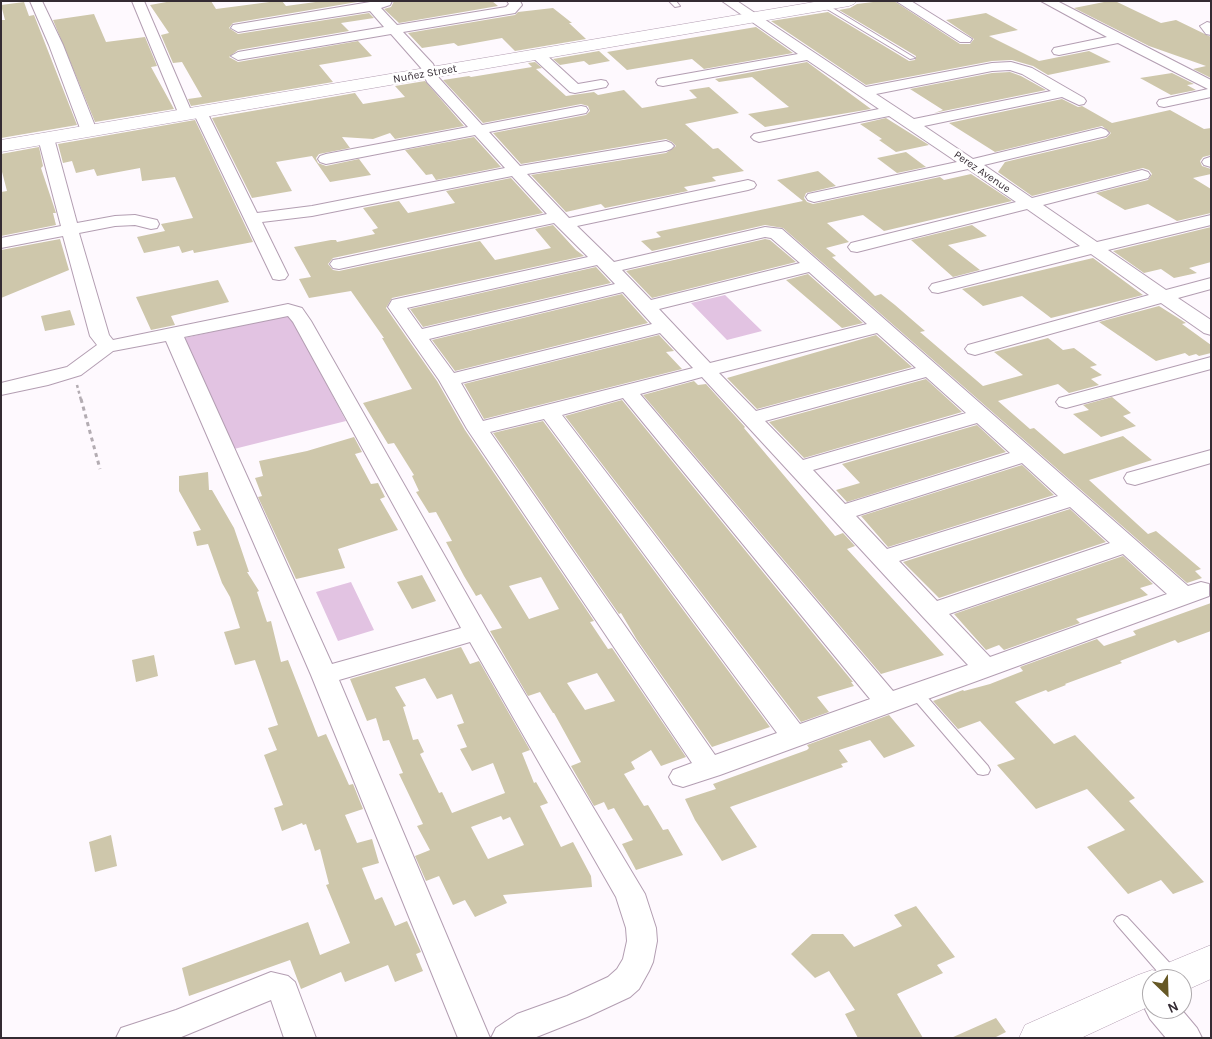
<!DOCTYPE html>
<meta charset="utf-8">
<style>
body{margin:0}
#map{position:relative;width:1212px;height:1039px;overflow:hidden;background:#fef9fe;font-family:Karla,sans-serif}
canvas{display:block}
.frame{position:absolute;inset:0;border:2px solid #342b33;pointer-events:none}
.north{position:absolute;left:1142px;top:969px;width:50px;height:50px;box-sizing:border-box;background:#fff;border:1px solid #aeaaad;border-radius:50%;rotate:156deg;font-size:14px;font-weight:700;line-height:20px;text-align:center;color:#342b33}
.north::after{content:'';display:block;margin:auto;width:18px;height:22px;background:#665825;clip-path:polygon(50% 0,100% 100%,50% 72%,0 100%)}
</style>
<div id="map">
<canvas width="1212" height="1039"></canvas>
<div class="frame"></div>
<div class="north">N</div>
</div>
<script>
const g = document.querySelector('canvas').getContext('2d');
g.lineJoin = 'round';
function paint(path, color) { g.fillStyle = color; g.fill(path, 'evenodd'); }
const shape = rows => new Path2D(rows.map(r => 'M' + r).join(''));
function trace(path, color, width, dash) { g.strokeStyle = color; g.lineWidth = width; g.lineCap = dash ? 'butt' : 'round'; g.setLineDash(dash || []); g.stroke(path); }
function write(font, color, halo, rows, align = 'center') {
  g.font = font + ' Karla,sans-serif'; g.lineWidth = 5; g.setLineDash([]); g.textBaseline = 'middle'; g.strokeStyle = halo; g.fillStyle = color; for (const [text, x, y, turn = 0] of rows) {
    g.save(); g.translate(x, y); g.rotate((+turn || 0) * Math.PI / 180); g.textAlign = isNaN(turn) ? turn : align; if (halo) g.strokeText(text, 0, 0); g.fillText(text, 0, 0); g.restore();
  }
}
const green = shape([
 [725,295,762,331,727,340,691,303],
 [290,315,346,421,234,449,184,338],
 [351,582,374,630,338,641,316,592]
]);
const building = shape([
 [172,1,211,1,216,9,277,1,282,1,286,6,323,1,363,1,233,23,229,28,238,34,369,13,374,18,341,23,349,31,238,50,229,57,238,62,358,41,372,56,319,65,333,82,191,106,188,99,202,97,182,62,173,63,161,35,169,33,150,5],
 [394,1,492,1,498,6,399,23,384,9,391,7],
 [881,1,894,1,960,44,970,44,974,39,946,20,986,13,1018,30,989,36,1039,61,1089,51,1111,62,1048,75,1033,66,1012,60,992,61,866,85,771,21,828,12,909,61,915,60,916,56,839,10,850,8,857,4],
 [1109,1,1115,1,1161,23,1176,20,1211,37,1211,78,1193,69,1206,66,1149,46,1074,8],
 [24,2,29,16,34,15,77,125,1,138,1,20,5,20,1,5],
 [553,8,572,23,569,23,586,39,515,51,502,38,458,46,454,43,422,48,408,33,515,15,518,12],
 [94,14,106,42,145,37,157,66,151,67,174,109,95,122,53,20],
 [756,27,793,53,704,69,692,59,627,70,607,52],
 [599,51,610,61,589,65,584,61,560,65,553,59],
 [535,62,542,68,536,69,566,96,594,92,598,95,624,90,642,108,697,98,689,90,709,87,739,113,685,124,713,149,718,148,744,171,712,177,716,181,684,187,688,191,605,208,601,204,566,212,531,175,666,153,676,146,672,142,666,139,521,164,493,133,586,115,590,111,588,106,581,104,483,123,443,80,469,76,471,77,532,67,528,63],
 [807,62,871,109,765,127,748,114,789,107,752,77,719,82,715,79],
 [1010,72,1021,76,1046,90,934,113,943,110,910,89,992,73],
 [1172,73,1194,84,1187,85,1196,90,1171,95,1140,78],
 [425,81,464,126,395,139,390,133,373,139,342,137,350,148,319,154,316,158,318,163,326,166,359,159,371,175,330,182,312,156,276,162,292,191,252,198,212,118,355,93,363,104,405,97,395,86],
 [1062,99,1078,107,1082,106,1112,123,1170,110,1204,129,1211,128,1211,155,1203,157,1200,161,1202,166,1211,169,1211,174,1193,178,1211,189,1211,213,1177,221,1148,204,1125,210,1096,193,1148,180,1152,174,1149,170,1143,168,1032,196,998,172,1005,162,1106,138,1111,133,1102,126,995,152,949,123],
 [886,118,921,140,929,145,896,152,879,140,882,139,860,124],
 [195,120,253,242,194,253,193,250,182,253,179,246,144,253,137,237,165,231,161,224,193,218,175,177,142,181,140,168,97,176,94,169,76,173,72,161,63,163,58,144],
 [474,137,501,167,436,180,432,174,426,175,405,150],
 [39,147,43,166,41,168,56,213,53,213,56,225,1,236,1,192,7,191,1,168,1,154],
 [906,152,926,167,897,173,877,158],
 [818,171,836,186,806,193,804,198,807,202,813,204,940,177,944,180,971,174,1012,201,884,231,863,215,827,223,849,242,826,248,836,256,832,257,869,290,875,296,881,294,895,305,925,331,920,332,983,386,1023,375,994,352,1048,338,1063,350,1074,348,1097,365,1090,367,1102,375,1091,379,1099,385,1069,393,1058,384,998,401,1030,429,1034,428,1064,454,1123,436,1152,460,1089,480,1148,534,1156,531,1201,569,1195,571,1202,578,1187,583,783,228,765,225,652,251,641,241,661,237,656,232,803,201,777,180],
 [511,178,543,213,333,258,328,264,333,270,339,271,480,241,495,260,551,248,535,229,553,225,576,250,584,256,392,298,386,308,437,381,465,430,594,621,590,622,608,649,612,648,686,757,661,766,651,750,631,762,635,769,624,774,644,806,648,805,663,830,668,829,683,855,636,870,622,844,633,840,614,808,608,810,604,802,594,806,571,766,581,762,554,713,553,713,540,692,528,696,490,631,502,628,481,594,476,596,464,576,446,542,452,541,436,512,429,513,416,492,419,491,412,476,414,475,394,443,388,444,363,403,412,389,382,338,384,338,351,291,309,298,299,279,311,277,294,247,331,240,336,240,337,242,375,234,372,230,378,228,363,208,399,201,408,213,455,203,446,191],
 [541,577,559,609,529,619,509,586],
 [597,673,615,701,585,710,567,683],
 [972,225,987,236,948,245,980,270,953,277,911,240],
 [1211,227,1211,262,1189,268,1197,273,1174,278,1161,269,1144,273,1113,251],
 [60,239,69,270,1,298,1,250],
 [765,239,770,240,796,262,652,298,626,271],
 [1093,258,1143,295,1051,318,1022,296,983,306,962,289],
 [596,267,611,283,423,327,410,309],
 [808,274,863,323,842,328,786,280],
 [218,280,229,302,171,316,175,325,151,330,136,297],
 [622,294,648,323,455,371,432,340],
 [1159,306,1186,323,1182,324,1211,345,1211,353,1199,356,1196,354,1189,356,1185,353,1156,361,1099,322],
 [70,310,75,325,45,331,41,316],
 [659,335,674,351,666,352,682,369,484,419,464,384],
 [876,335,912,367,757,409,727,378],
 [926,379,962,412,804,458,769,422],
 [694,381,698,385,706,384,745,427,744,428,835,536,843,533,855,546,847,549,944,655,881,674,643,395],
 [1112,397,1131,413,1123,416,1136,426,1101,437,1073,414,1089,410,1083,405],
 [622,400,853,682,851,682,854,686,817,697,829,712,801,722,565,416],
 [543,421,770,727,712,747,637,640,621,613,619,614,493,433],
 [977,425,1006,452,847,502,836,490,860,483,842,464],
 [354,437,362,452,355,454,371,484,378,483,385,497,380,499,398,530,338,549,345,568,296,579,258,497,262,496,255,478,263,476,259,461,307,451],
 [1022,465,1054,495,888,547,861,516],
 [208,472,209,490,212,490,234,528,249,572,247,572,259,591,257,592,267,622,271,621,281,662,288,660,318,737,326,734,349,785,353,784,363,809,345,815,357,843,372,839,379,863,362,868,375,900,382,897,395,926,407,921,421,952,416,954,423,971,395,982,388,965,345,982,341,972,301,989,290,960,189,996,182,968,308,922,320,955,350,943,326,885,329,884,320,849,315,851,306,824,303,825,302,823,282,831,274,808,283,805,264,755,277,750,268,728,278,725,255,660,235,665,224,632,240,628,230,597,222,583,208,544,197,546,193,532,201,530,179,491,179,476],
 [1070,509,1106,542,939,598,903,562],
 [1123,556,1153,584,1140,588,1148,595,1076,619,1080,623,1004,650,999,645,986,650,954,614],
 [422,575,436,601,412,609,397,582],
 [1211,603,1211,631,1178,643,1175,640,1120,661,1122,663,1065,684,1066,685,1048,692,1046,690,1015,702,1054,744,1075,735,1135,798,1129,801,1204,882,1173,894,1161,880,1128,894,1087,847,1125,830,1087,789,1036,809,997,765,1015,759,980,721,958,729,933,701,963,690,964,691,990,684,1023,671,1020,667,1097,639,1104,646,1136,635,1133,631],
 [461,647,470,664,479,661,530,750,522,753,534,783,536,782,548,803,540,806,561,847,573,842,591,876,592,887,503,895,507,903,475,917,465,900,453,905,439,876,426,881,415,856,430,850,417,826,423,824,399,774,403,773,389,740,383,741,376,718,367,721,350,679],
 [425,678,437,699,452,694,464,723,457,725,467,747,460,749,472,771,493,763,505,793,452,813,442,792,439,793,420,754,424,752,418,739,413,740,403,707,406,706,395,687],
 [501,816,503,820,510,817,524,845,488,859,471,827],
 [154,655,158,676,136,682,132,660],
 [889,715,915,746,884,758,870,740,839,750,848,762,841,764,843,767,730,807,757,847,722,861,695,820,685,799,716,789,713,784,807,750,809,748,807,745],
 [111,835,117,866,95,872,89,842],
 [916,906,955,957,937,965,943,973,897,994,923,1038,858,1038,845,1014,855,1010,829,971,815,978,791,954,812,934,843,934,854,947,902,926,894,915],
 [996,1018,1006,1032,994,1038,951,1038]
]);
const pathFar1 = shape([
 [77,385,81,400]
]);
const path = shape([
 [81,399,100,469]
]);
const service = shape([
 [669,1,676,1,680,6,675,7,669,1],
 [822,4,826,4,915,58,910,59,822,6,822,4],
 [916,688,921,690,988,766,990,770,988,774,983,775,978,774,911,696,910,693,911,690,916,688],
 [1122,915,1127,917,1178,972,1179,979,1164,979,1117,925,1114,921,1117,917,1122,915]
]);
const minor = shape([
 [30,1,42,1,63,45,97,131,94,134,84,134,81,131,49,45,30,1],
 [132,1,144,1,193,115,191,118,186,119,181,118,179,115,132,1],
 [376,1,392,1,390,5,381,8,397,25,506,7,509,4,507,1,520,1,522,5,515,13,403,32,433,64,439,78,482,125,581,106,586,107,588,110,586,113,489,132,520,166,666,141,671,143,674,146,671,149,666,151,527,174,569,218,748,180,754,182,756,185,754,188,748,190,577,226,614,262,765,227,782,229,1188,586,1201,582,1209,584,1209,596,720,775,683,787,673,784,669,777,673,770,692,763,467,429,439,380,388,307,392,300,588,257,554,223,339,269,333,268,330,264,333,260,339,259,547,214,512,176,312,216,262,222,288,275,285,279,279,280,273,279,193,112,195,109,200,108,205,109,207,112,257,213,312,206,505,168,475,135,326,164,320,162,318,159,320,156,326,154,468,127,427,82,421,68,391,34,238,60,231,56,238,52,384,27,370,11,238,32,231,28,233,25,376,1],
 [765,237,771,238,800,263,651,300,622,270,765,237],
 [597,265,615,284,422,329,407,308,597,265],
 [809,272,867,324,710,363,659,309,809,272],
 [623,292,652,324,454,373,429,339,623,292],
 [660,333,693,368,483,421,461,383,660,333],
 [877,333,916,368,756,411,719,373,877,333],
 [702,377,923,617,968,665,893,691,640,394,702,377],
 [926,377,966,413,803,460,765,421,926,377],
 [623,398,870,699,800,724,562,415,623,398],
 [544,419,777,733,715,755,490,432,544,419],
 [977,423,1010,453,845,504,813,470,977,423],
 [1022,463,1058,496,887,549,856,516,1022,463],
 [1070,507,1110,543,937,601,899,561,1070,507],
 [1123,554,1167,594,990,657,949,614,1123,554],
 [722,1,737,1,866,87,992,63,1011,62,1032,68,1084,98,1086,101,1084,104,1079,105,1062,97,924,126,973,159,1101,128,1106,130,1109,133,1106,136,984,165,1032,198,1142,170,1148,172,1150,175,1148,178,1043,205,1097,242,1211,215,1211,225,1108,250,1166,290,1211,278,1211,289,1178,298,1211,320,1211,335,1204,333,1161,303,982,353,975,355,968,353,965,349,968,345,1149,295,1091,254,938,293,932,292,929,288,932,284,1080,246,1027,209,857,252,851,251,848,247,851,243,1016,202,968,169,814,202,808,200,806,197,808,194,957,162,889,116,759,142,754,140,751,137,754,134,879,109,807,60,663,86,658,85,656,82,658,79,663,78,798,54,722,1],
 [1010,70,1022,74,1051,91,914,119,876,94,992,71,1010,70],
 [896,1,911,1,972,39,970,42,960,42,896,1],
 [1041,1,1057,1,1211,80,1211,97,1164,107,1159,106,1157,103,1159,100,1208,89,1118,43,1059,55,1054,54,1052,51,1054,48,1107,37,1041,1],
 [1207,22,1211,23,1211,35,1206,34,1200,26,1207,22],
 [537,50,542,51,578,84,601,80,606,81,608,84,606,87,601,88,575,93,570,92,532,57,530,54,532,51,537,50],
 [46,133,51,135,54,138,77,223,115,216,135,215,157,220,159,224,157,228,151,229,135,225,115,226,79,233,109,335,113,340,288,304,302,308,311,321,488,632,645,894,656,928,657,941,653,962,649,971,639,989,630,997,587,1017,534,1038,491,1038,496,1028,517,1014,567,996,608,977,617,969,623,959,627,941,626,928,616,897,470,642,339,680,490,1038,458,1038,311,675,166,341,113,351,81,375,48,385,1,395,1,383,67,367,97,345,90,336,63,236,1,248,1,238,61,226,38,138,41,135,46,133],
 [288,316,293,322,461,628,332,664,184,337,288,316],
 [1210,157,1211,167,1204,165,1202,162,1204,159,1210,157],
 [1211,357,1211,369,1066,408,1059,406,1056,402,1059,398,1211,357],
 [1211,450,1211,463,1135,485,1127,483,1124,478,1127,473,1211,450],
 [271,972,288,976,295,982,316,1038,284,1038,271,1000,179,1038,116,1038,121,1028,176,1010,271,972],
 [1152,998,1152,1009,1181,1009,1197,1028,1202,1038,1166,1038,1150,1019,1145,1009,1152,998]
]);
const tertiary = shape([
 [820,1,857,1,854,4,849,6,1,152,1,140,820,1],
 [1211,945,1211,979,1182,992,1182,979,1152,979,1152,1005,1081,1038,1019,1038,1025,1025,1138,975,1152,970,1156,971,1158,967,1211,945]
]);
const farStreetnames = [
 ["Nuñez Street",425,74,-10],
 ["Perez Avenue",982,172,34]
];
paint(green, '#e2c3e2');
paint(building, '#cec7ab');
trace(service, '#b39eb2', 2);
trace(minor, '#b39eb2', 2);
trace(tertiary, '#b39eb2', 1);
trace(pathFar1, '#b3acb2', 2.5, [3, 3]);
trace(path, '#b3acb2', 3, [4, 4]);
paint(service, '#fff');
paint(minor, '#fff');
paint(tertiary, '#fff');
write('11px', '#342b33', '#fff', farStreetnames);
</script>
